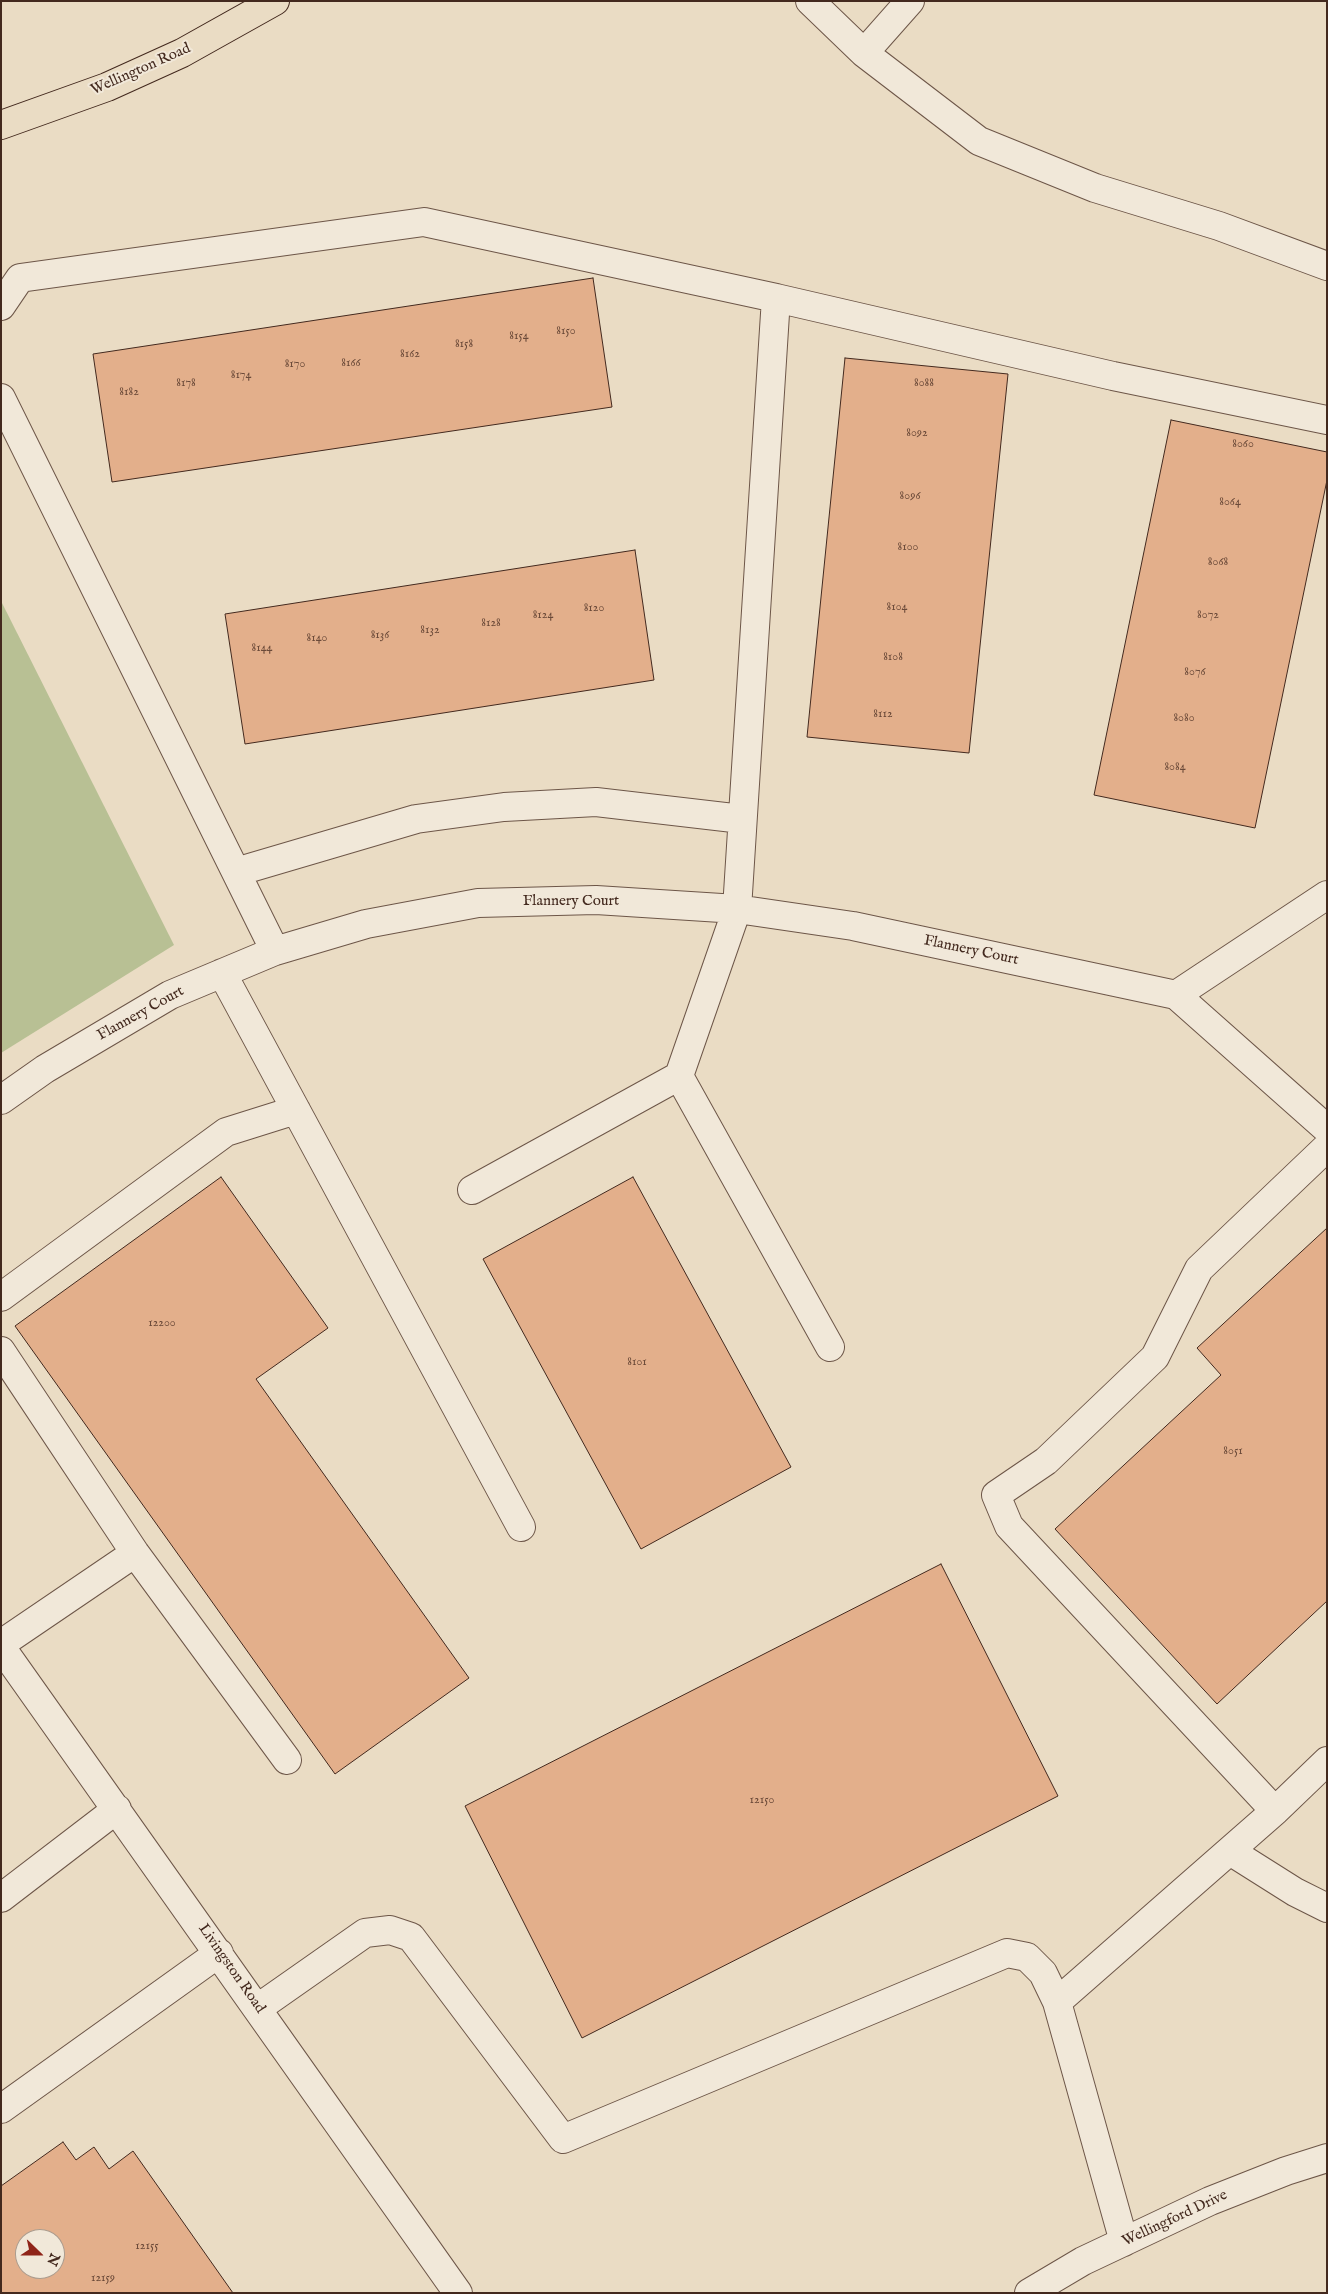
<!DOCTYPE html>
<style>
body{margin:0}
#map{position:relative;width:1328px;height:2294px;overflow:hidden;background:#eadcc4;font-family:"IM FELL English",serif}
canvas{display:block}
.frame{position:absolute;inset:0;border:2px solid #43291e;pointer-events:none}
.north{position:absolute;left:15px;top:2229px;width:50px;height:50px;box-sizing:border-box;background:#f1e8d9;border:1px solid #ab9c8e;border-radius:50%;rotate:112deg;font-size:14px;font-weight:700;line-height:20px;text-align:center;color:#43291e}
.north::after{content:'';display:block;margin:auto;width:18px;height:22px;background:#8f2418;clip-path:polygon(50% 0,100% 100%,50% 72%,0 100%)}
</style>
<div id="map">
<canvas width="1328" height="2294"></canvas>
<div class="frame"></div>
<div class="north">N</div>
</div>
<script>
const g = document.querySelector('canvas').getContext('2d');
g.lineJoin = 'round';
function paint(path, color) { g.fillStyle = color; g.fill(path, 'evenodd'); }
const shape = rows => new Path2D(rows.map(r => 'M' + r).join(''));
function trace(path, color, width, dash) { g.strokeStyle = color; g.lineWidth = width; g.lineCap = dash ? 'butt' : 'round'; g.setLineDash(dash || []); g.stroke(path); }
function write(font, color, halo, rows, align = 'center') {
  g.font = font + ' "IM FELL English",serif'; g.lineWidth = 4; g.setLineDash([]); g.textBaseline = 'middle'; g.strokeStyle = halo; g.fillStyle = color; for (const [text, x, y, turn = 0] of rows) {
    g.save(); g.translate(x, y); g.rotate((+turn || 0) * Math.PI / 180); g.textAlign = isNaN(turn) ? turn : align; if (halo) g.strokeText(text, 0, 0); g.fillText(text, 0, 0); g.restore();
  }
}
const green = shape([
 [1,601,174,945,1,1053]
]);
const building = shape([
 [593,278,612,407,112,482,93,354,593,278],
 [845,358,1008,374,969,753,807,737,845,358],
 [1171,420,1327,452,1327,480,1255,828,1094,795,1171,420],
 [635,550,654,680,245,744,225,614,635,550],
 [221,1177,328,1328,256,1379,469,1678,335,1774,15,1326,221,1177],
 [633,1177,791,1467,641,1549,483,1259,633,1177],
 [1327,1228,1327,1601,1217,1704,1055,1529,1221,1375,1197,1348,1327,1228],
 [941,1564,1058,1796,582,2038,465,1806,941,1564],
 [63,2142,76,2160,94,2147,109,2169,133,2151,233,2293,1,2293,1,2186,63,2142],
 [25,2239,55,2239,55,2269,25,2269,25,2239]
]);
const minor = shape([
 [810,1,864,53,910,1],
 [864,53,979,141,1095,188,1219,226,1327,266],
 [776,298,1113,376,1327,420],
 [1,306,20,278,424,222,776,298,737,909,679,1076,830,1347],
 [1,398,275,951],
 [236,872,416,819,504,807,596,802,742,819],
 [222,973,521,1527],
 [1176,995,1327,895],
 [1,1100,45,1069,170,995,275,951,366,924,478,903,596,900,737,909,853,926,1176,995,1327,1129],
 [472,1190,679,1076],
 [1,1297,226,1132,296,1110],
 [1,1351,135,1553,287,1760],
 [1,1644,135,1553],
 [1,1647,458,2293],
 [1275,1811,1009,1526,996,1495,1046,1461,1155,1357,1199,1269,1327,1147],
 [1230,1851,1295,1892,1327,1908],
 [1,1898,117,1809],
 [258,2008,365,1933,390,1930,411,1937,563,2139,1007,1953,1027,1957,1043,1973,1057,2002],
 [1,2109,219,1953],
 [1124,2242,1057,2002,1275,1811,1327,1761],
 [1029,2293,1083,2261,1210,2201,1286,2171,1327,2158]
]);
const major = shape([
 [1,125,107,87,182,53,275,1]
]);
const numberNames = [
 ["8150",566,332],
 ["8154",519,337],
 ["8158",464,345],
 ["8162",410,355],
 ["8166",351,364],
 ["8170",295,365],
 ["8174",241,376],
 ["8178",186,384],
 ["8088",924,384],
 ["8182",129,393],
 ["8092",917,434],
 ["8060",1243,445],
 ["8096",910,497],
 ["8064",1230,503],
 ["8100",908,548],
 ["8068",1218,563],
 ["8104",897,608],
 ["8120",594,609],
 ["8124",543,616],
 ["8072",1208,616],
 ["8128",491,624],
 ["8132",430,631],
 ["8136",380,636],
 ["8140",317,639],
 ["8144",262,649],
 ["8108",893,658],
 ["8076",1195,673],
 ["8112",883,715],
 ["8080",1184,719],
 ["8084",1175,768],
 ["12200",162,1324],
 ["8101",637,1363],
 ["8051",1233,1452],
 ["12150",762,1801],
 ["12155",147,2247],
 ["12159",103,2279]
];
const streetNames = [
 ["Wellington Road",141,70,-24],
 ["Flannery Court",571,902],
 ["Flannery Court",971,951,12],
 ["Flannery Court",141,1014,-29],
 ["Livingston Road",231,1969,55],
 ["Wellingford Drive",1175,2219,-25]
];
paint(green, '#b8c094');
paint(building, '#e3af8b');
trace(building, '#43291e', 1);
trace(minor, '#6d5648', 30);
trace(major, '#43291e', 30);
trace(minor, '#f1e8d9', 28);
trace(major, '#eadcc4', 28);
write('12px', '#6b4a39', null, numberNames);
write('15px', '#43291e', '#f1e8d9', streetNames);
</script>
